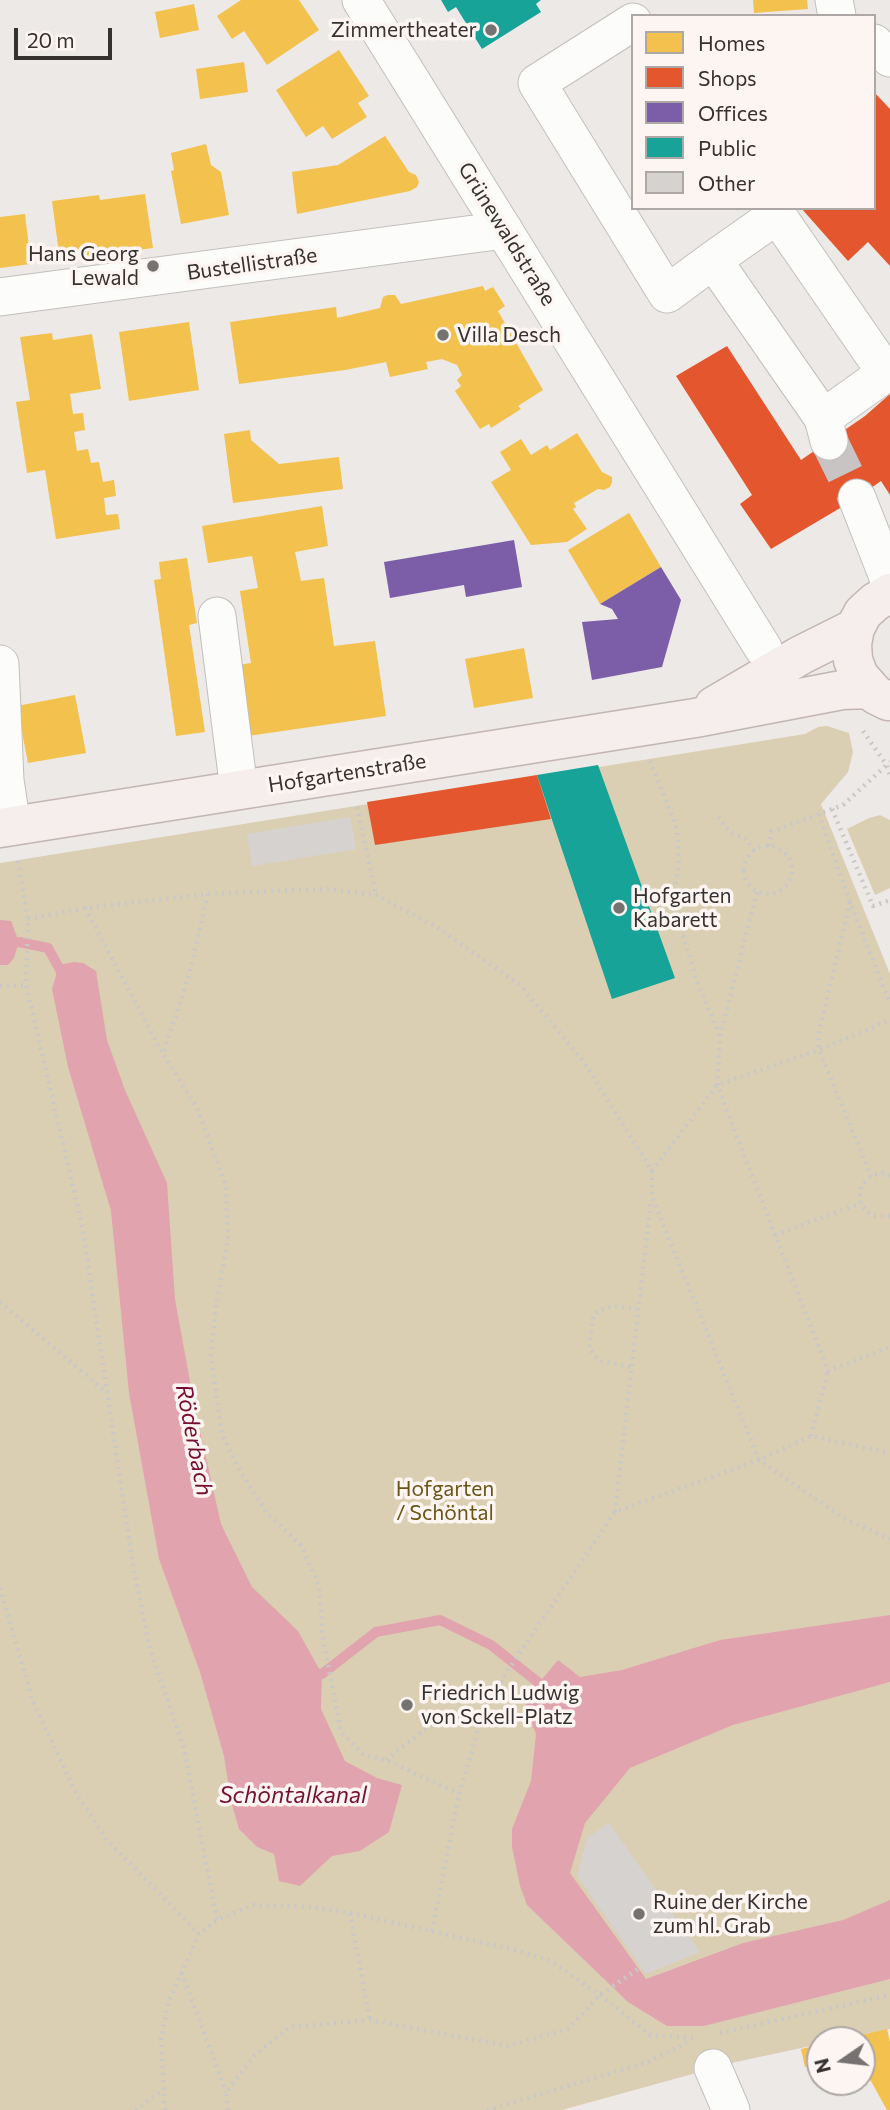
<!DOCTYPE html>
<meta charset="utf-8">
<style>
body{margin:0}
#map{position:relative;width:890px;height:2110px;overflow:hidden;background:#ede9e7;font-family:Commissioner,sans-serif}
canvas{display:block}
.legend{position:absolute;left:631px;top:14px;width:245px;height:196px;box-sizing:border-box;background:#fdf5f2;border:2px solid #ada7a5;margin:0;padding:9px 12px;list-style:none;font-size:21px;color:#353231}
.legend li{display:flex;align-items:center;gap:14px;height:35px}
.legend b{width:35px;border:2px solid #ada7a5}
.north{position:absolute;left:806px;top:2026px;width:70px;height:70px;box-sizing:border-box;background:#fdf5f2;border:2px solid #ada7a5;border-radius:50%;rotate:256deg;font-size:19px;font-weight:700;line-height:28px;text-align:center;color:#353231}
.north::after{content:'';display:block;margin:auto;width:24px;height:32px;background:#757271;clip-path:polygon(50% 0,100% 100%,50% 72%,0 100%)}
.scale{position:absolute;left:14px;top:28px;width:98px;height:32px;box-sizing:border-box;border:4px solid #353231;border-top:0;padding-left:9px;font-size:21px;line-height:24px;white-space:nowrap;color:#353231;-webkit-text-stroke:5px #fdf5f2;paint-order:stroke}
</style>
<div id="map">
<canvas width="890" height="2110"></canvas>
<ul class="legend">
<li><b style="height:19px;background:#f2c14e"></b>Homes</li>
<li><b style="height:19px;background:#e4572e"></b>Shops</li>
<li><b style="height:19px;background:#7b5ea7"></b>Offices</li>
<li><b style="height:19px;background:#17a398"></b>Public</li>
<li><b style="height:19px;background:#d5d2d0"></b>Other</li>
</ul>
<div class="north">N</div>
<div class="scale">20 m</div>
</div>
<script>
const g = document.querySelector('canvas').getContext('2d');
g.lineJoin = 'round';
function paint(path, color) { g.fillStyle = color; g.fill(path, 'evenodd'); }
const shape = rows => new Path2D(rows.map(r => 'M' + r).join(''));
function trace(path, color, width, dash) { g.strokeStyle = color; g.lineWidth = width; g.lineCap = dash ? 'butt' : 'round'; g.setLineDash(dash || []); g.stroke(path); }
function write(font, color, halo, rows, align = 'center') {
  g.font = font + ' Commissioner,sans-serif'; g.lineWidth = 7; g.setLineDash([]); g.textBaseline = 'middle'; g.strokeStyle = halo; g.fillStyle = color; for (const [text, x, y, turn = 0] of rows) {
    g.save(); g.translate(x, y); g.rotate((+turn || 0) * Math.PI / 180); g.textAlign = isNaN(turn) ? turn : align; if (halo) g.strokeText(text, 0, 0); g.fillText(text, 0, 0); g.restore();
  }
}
const green = shape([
 [827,726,849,733,853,752,848,772,821,804,890,974,890,2029,837,2040,820,2040,820,2044,736,2062,562,2110,0,2110,0,863,805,734,818,727],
 [880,815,890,820,890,888,875,895,847,829,869,818]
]);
const water = shape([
 [0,920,11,921,19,942,14,958,8,965,0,965],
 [74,962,83,963,96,971,107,1040,125,1090,167,1183,175,1299,195,1409,221,1524,252,1587,298,1631,322,1674,321,1709,345,1761,377,1778,402,1785,389,1832,360,1851,332,1856,300,1886,279,1881,274,1854,257,1847,239,1829,231,1801,224,1756,200,1672,159,1559,129,1393,111,1211,68,1067,52,989,59,965],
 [890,1615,890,1682,733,1725,630,1768,585,1823,570,1873,646,1979,743,1943,843,1920,890,1900,890,1979,704,2026,667,2026,628,2002,527,1905,520,1886,512,1847,512,1829,531,1781,536,1734,525,1706,539,1683,558,1660,580,1677,622,1670,720,1640]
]);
const homes = shape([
 [241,0,299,0,319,30,267,65,244,31,232,39,217,16],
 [753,0,807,0,808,9,754,13],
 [194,4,199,30,160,38,155,12],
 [339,50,369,96,358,103,367,117,332,139,323,126,306,137,276,90],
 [244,62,248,92,200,99,196,69],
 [385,136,409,172,416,175,419,182,417,187,410,191,297,214,292,172,338,165],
 [206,144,211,165,221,172,229,215,181,224,171,171,174,170,171,153],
 [145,194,153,248,60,260,52,201,99,195,100,200],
 [25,214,31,264,0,268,0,217],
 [483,286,485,291,493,287,505,306,498,311,543,390,518,406,521,409,491,428,489,424,480,429,455,391,461,386,457,380,462,375,457,365,442,359,426,362,428,369,390,377,386,362,345,370,239,384,230,322,336,307,337,318,380,308,383,297,388,295,395,295,401,304],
 [189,322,199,390,129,401,119,332],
 [52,333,53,340,92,334,101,389,70,394,73,414,83,413,85,430,74,432,77,451,88,449,91,463,99,462,103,482,114,480,116,496,104,498,106,515,118,514,120,529,56,539,45,470,27,473,16,402,30,400,20,337],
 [250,430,251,440,279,464,339,457,343,489,233,503,224,434],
 [577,433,602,472,612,477,612,482,610,487,604,490,598,489,574,503,576,507,573,509,587,529,567,542,531,545,491,482,511,470,500,452,521,439,531,455,547,445,550,450],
 [322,506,328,546,295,552,301,581,324,578,334,646,375,641,386,716,248,736,238,665,251,663,240,591,258,588,252,556,208,563,202,526],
 [629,513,661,567,600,604,568,550],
 [187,558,197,623,189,625,205,732,176,736,154,580,161,579,159,562],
 [524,648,533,698,474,708,465,659],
 [75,695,86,753,28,763,17,706],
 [887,2029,890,2042,890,2110,887,2110,862,2065,862,2040,845,2039],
 [820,2045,820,2064,805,2067,801,2049]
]);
const shops = shape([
 [874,92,890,109,890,266,868,242,848,261,801,208,874,208],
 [727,346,801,460,865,416,890,394,890,495,881,481,857,498,771,549,740,504,752,495,676,376],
 [537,775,551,819,375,845,367,802]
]);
const offices = shape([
 [514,540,522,587,466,597,464,585,390,598,384,562],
 [661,567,681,600,662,667,592,680,582,622,618,619,612,609,600,604]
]);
const public = shape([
 [441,0,541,0,536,4,541,12,482,49,456,7,448,12],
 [598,765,675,978,612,999,537,775]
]);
const stream = shape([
 [0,944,19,942,48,948,63,975],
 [310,1673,322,1674,376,1632,440,1620,491,1645,539,1683]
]);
const building = shape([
 [350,817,356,849,252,866,247,834],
 [609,1823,700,1952,646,1974,641,1967,577,1876,587,1838]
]);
const minorTunnel = shape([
 [829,441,857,498]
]);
const path = shape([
 [863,731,886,764,890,775],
 [650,761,677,828,679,864,672,901,698,984,720,1036],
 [357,807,376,895],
 [832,809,873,906,890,900],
 [819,814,850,902,890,1003],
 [718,817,730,832,746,839,754,851],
 '744 870a24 24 0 1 1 48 0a24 24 0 1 1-48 0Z',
 [769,846,771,832,843,805,890,762],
 [18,861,28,919,26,985,82,1225,133,1565,150,1649,184,1748,217,1920],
 [757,892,720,1036,717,1085,828,1371,890,1347],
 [208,894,189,975,163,1054,197,1108,226,1185,228,1241,216,1305,211,1357,222,1435,244,1478,268,1514,300,1544,319,1585,323,1638,341,1732,364,1755,386,1760,459,1794],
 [850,902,818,1036,819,1050,871,1176],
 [85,908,163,1054],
 [28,919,85,908,208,894,325,889,376,895,433,925,520,985,584,1062,652,1171,652,1197,759,1460,845,1519,890,1539],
 [0,986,26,985],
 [652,1171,717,1085,819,1050,890,1020],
 [890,1176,883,1173,871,1176,861,1186,860,1194,861,1203,866,1211,874,1216,890,1216],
 [775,1235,861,1203],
 [0,1302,107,1393],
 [630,1367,600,1361,589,1348,593,1316,599,1310,615,1306,637,1309],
 [811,1436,828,1371],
 [615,1512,651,1200],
 [0,1588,33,1702,77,1795,108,1841,199,1934],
 [386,1760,428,1727,455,1719,482,1716],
 [350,1913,370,2020],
 [432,1931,459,1794,482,1716,508,1670,615,1512,759,1460,811,1436,890,1453],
 [182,1973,226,2092],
 [720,2033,890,1995],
 [135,2110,164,2089],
 [165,2110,161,2040,168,2003,199,1934,217,1920,253,1905,311,1907,350,1913,515,1950,551,1961,600,1995,650,2035,696,2038],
 [228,2110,226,2093,254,2056,290,2027,370,2020,508,2046,568,2029,600,1995,641,1967],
 [487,2110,648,2062,688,2042]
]);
const minor = shape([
 [361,0,763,648],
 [834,0,837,16],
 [633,22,537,83,667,294,713,260],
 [874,43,890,58],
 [0,297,504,230],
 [823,418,886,373,777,215,713,260,823,418,829,441],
 [857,498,888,577,889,593],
 [217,616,239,790],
 [0,664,5,780,12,826],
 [713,2068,731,2110]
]);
const major = shape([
 [888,701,876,695,859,676,853,660,852,644,855,628,863,613,875,602,890,593],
 [714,706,801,655,855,628],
 [0,828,695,718,842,690,869,689]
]);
const markers = [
 [491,30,7,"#757271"],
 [153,266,7,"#757271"],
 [443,335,7,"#757271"],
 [619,908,7,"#757271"],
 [407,1705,7,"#757271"],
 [639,1914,7,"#757271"]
];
const poiNames = [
 ["Zimmertheater",477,30,"right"],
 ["Hans Georg",139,254,"right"],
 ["Lewald",139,278,"right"],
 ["Villa Desch",457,335],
 ["Hofgarten",633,896],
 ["Kabarett",633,920],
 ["Friedrich Ludwig",421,1693],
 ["von Sckell-Platz",421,1717],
 ["Ruine der Kirche",653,1902],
 ["zum hl. Grab",653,1926]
];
const streetNames = [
 ["Grünewaldstraße",507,234,58],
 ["Bustellistraße",252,264,-8],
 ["Hofgartenstraße",347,773,-9]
];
const parkNames = [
 ["Hofgarten",445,1489],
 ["/ Schöntal",445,1513]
];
const waterNames = [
 ["Röderbach",194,1440,79],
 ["Schöntalkanal",293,1795]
];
paint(green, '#dbcfb3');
paint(water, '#e1a4ae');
paint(homes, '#f2c14e');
paint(shops, '#e4572e');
paint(offices, '#7b5ea7');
paint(public, '#17a398');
trace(stream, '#e1a4ae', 10);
paint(building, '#d5d2d0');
trace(minorTunnel, '#c8c4c3', 37, [37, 18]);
trace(minor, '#c2bfbd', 39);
trace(major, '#c2b5b2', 41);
trace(path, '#c9c8c8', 4.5, [2, 5]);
trace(minor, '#fcfcfb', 37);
trace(major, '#f5eeec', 38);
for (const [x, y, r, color] of markers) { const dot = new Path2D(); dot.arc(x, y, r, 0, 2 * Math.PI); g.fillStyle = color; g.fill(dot); trace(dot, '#fdf5f2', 2.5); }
write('21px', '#353231', '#fdf5f2', poiNames, 'left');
write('21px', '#353231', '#fdf5f2', streetNames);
write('21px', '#6a5517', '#fdf5f2', parkNames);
write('italic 23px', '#770f32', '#fdf5f2', waterNames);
</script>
